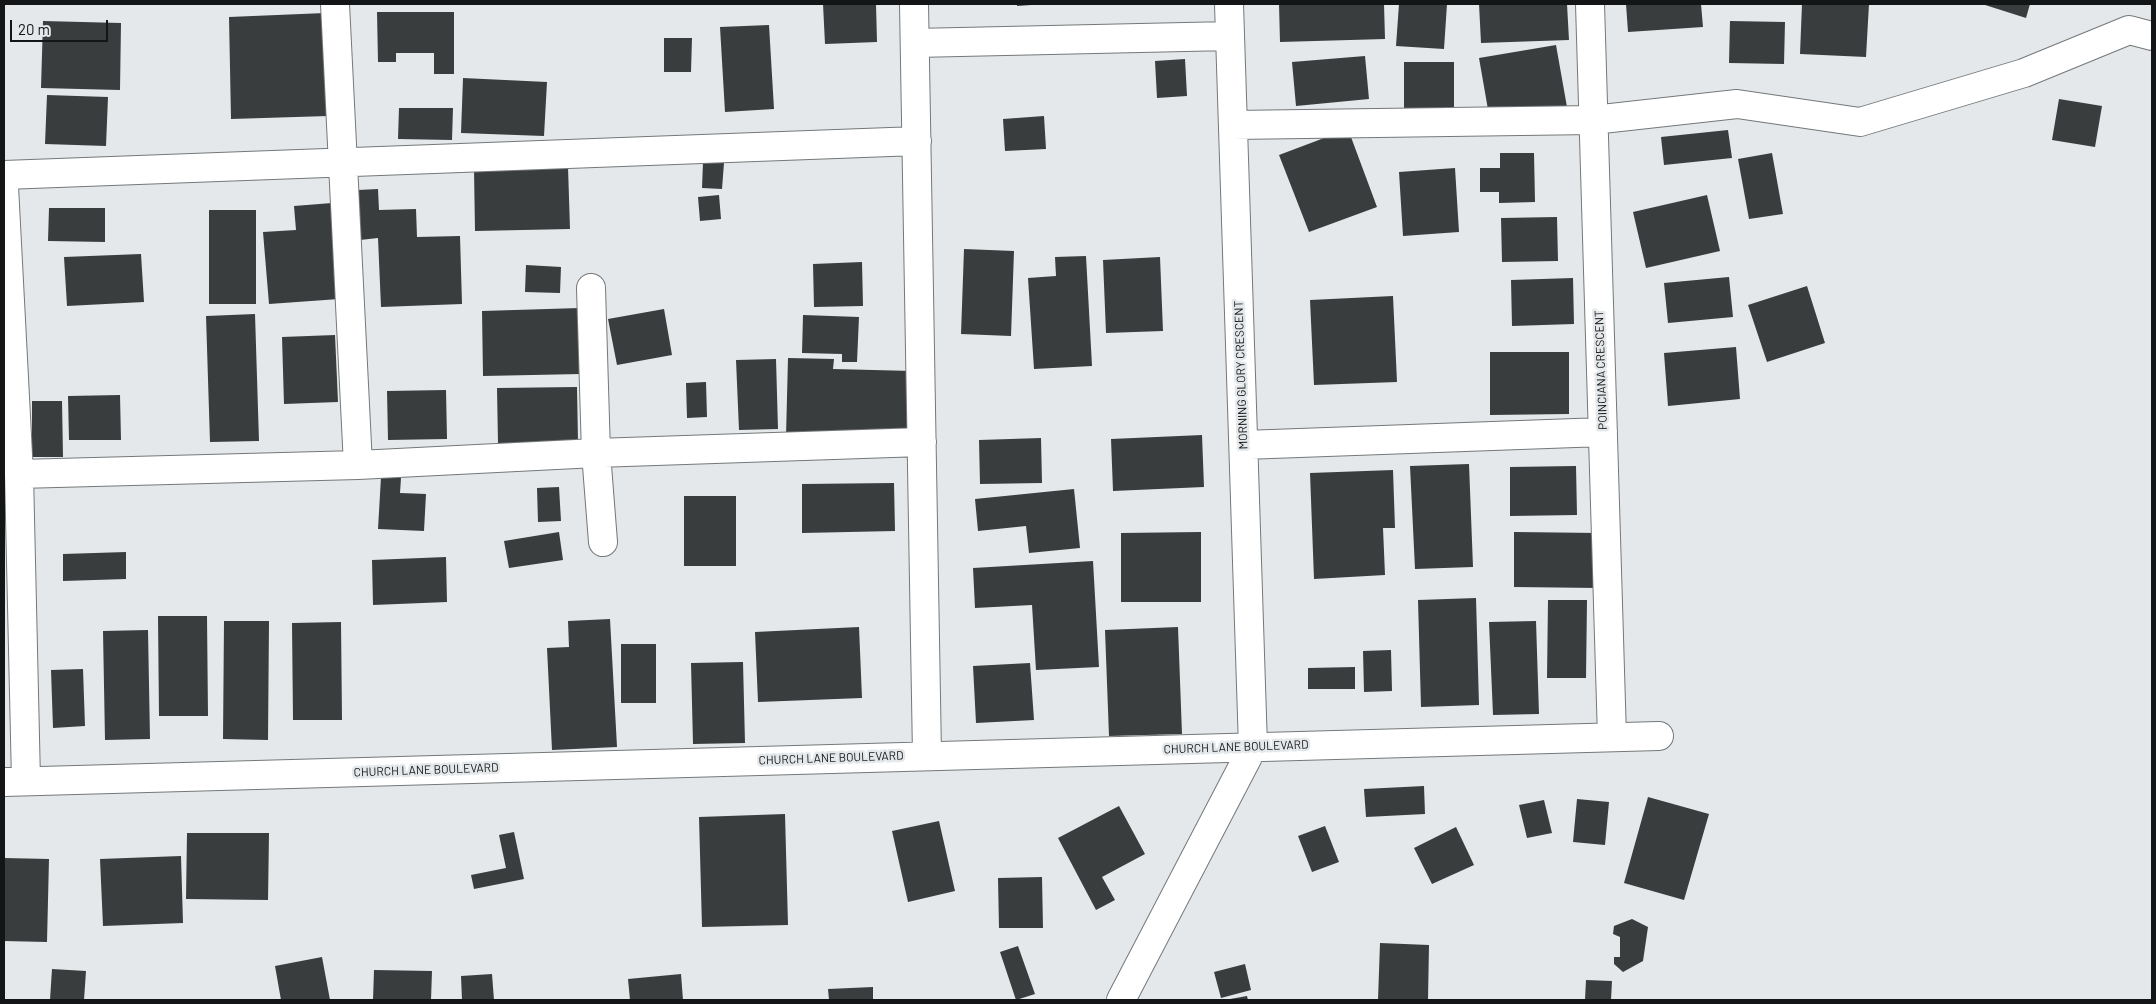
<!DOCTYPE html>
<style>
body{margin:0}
#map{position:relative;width:2156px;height:1004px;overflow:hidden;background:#e4e8ea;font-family:Barlow,sans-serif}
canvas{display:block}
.frame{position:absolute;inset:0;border:5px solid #141516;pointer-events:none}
.scale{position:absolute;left:10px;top:20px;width:98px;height:22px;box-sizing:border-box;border:2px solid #141516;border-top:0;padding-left:6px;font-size:15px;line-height:18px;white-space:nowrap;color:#141516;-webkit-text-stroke:4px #e4e8ea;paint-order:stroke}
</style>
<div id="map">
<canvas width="2156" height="1004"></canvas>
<div class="frame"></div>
<div class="scale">20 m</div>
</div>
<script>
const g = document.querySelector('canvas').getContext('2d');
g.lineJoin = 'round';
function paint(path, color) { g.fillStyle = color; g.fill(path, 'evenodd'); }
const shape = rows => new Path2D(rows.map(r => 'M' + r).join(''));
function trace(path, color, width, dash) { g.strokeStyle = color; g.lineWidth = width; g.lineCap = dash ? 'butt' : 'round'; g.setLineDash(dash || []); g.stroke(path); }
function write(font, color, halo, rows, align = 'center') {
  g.font = font + ' Barlow,sans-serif'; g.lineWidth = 5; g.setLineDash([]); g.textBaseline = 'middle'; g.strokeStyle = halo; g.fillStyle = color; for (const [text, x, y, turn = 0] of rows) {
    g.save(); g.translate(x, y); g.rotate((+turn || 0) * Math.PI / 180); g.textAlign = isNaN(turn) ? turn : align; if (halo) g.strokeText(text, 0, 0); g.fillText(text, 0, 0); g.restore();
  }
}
const building = shape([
 [823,4,876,4,877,42,825,44],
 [1017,4,1031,4,1031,5,1017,6],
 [1279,4,1384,4,1385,39,1280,42],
 [1399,4,1447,4,1444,49,1396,46],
 [1479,4,1567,4,1569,40,1481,43],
 [1626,4,1701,4,1703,27,1628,32],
 [1802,4,1869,4,1866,57,1800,54],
 [1982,4,2030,4,2026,18],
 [377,12,454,12,454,74,434,74,434,53,396,53,396,62,378,62],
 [325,13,328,116,231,119,229,17],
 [43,21,121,23,120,90,41,88],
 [1730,21,1785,22,1784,64,1729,63],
 [769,25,774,109,725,112,720,27],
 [664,38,692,38,691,72,664,72],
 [1556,45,1567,107,1490,121,1479,58],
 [1365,56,1369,99,1296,106,1292,62],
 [1185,59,1187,96,1157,98,1155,61],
 [1404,62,1454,62,1454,114,1404,114],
 [463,78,547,82,544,136,461,133],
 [47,95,108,97,106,146,45,144],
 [2059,99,2102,106,2095,147,2052,140],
 [399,108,453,108,452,140,398,139],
 [1044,116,1046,149,1005,151,1003,119],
 [1348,129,1377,207,1309,232,1279,155],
 [1728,130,1732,158,1664,165,1661,137],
 [1500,153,1534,153,1535,202,1499,203,1499,192,1480,192,1480,168,1500,168],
 [1772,153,1783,214,1749,219,1738,159],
 [703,162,724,163,722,189,702,188],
 [568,167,570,229,475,231,474,170],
 [1455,168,1459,232,1403,236,1399,172],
 [378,189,379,210,416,209,417,237,460,236,462,304,381,307,378,238,360,240,358,190],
 [719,195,721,219,700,221,698,197],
 [1707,195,1720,251,1646,268,1633,212],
 [332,203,339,299,269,304,263,232,296,230,294,206],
 [49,208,105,208,105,242,48,241],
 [209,210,256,210,256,304,209,304],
 [1557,217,1558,261,1502,262,1501,218],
 [964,249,1014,251,1011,336,961,334],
 [141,254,144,302,67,306,64,257],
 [1086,256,1092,366,1034,369,1028,278,1056,276,1055,257],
 [1160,257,1163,331,1106,333,1103,260],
 [862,262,863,306,814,307,813,264],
 [526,265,561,267,560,293,525,292],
 [1729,277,1733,317,1668,323,1664,283],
 [1573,278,1574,324,1512,326,1511,280],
 [1807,286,1825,343,1767,362,1748,305],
 [1393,296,1397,382,1314,385,1310,300],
 [580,308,581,374,483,376,482,311],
 [664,309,672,355,617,365,608,319],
 [255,314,259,441,210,442,206,316],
 [803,315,859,317,857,362,842,362,842,354,802,353],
 [335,335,338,402,284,404,282,337],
 [1736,347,1740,399,1668,406,1664,353],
 [1490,352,1569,352,1569,414,1490,415],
 [788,358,834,359,833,369,913,371,911,440,786,437],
 [776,359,778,429,739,430,736,360],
 [706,382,707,417,687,418,686,383],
 [577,387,578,442,498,444,497,388],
 [446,390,447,439,388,440,387,391],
 [120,395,121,440,69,440,68,396],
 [32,401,62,401,63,457,32,457],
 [1202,435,1204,487,1113,491,1111,439],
 [1041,438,1042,483,980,484,979,440],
 [1469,464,1473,567,1415,569,1410,466],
 [1576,466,1577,515,1510,516,1510,467],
 [1393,470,1395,528,1383,528,1385,575,1314,579,1310,473],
 [381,477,401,478,400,493,426,494,424,531,378,529],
 [894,483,895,531,802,533,802,484],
 [559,487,561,521,538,522,537,488],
 [1074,489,1080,548,1029,553,1026,526,978,531,975,499],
 [684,496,736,496,736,566,684,566],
 [559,532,563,560,509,568,504,541],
 [1201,532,1201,602,1121,602,1121,533],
 [1514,532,1599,533,1598,588,1514,587],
 [126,552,126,579,63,581,63,554],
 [446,557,447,602,373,605,372,560],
 [1093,561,1099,667,1036,670,1032,605,975,608,973,568],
 [1476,598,1479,705,1421,707,1418,600],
 [1548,600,1587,600,1586,678,1547,678],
 [158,616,207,616,208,716,159,716],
 [610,619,617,747,552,750,547,648,569,647,568,621],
 [224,621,269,621,268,740,223,739],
 [1536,621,1539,714,1493,715,1489,622],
 [341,622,342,720,293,720,292,623],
 [859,627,862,698,758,702,755,632],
 [1178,627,1182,734,1109,736,1105,630],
 [148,630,150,739,105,740,103,631],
 [621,644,656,644,656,703,621,703],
 [1391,650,1392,691,1364,692,1363,651],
 [743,662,745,743,693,744,691,663],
 [1030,663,1034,720,976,723,973,666],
 [1355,667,1355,689,1308,689,1308,668],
 [83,669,85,726,53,728,51,670],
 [1424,786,1425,814,1366,817,1364,789],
 [1648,797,1709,814,1684,900,1624,883],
 [1577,799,1609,802,1605,845,1573,842],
 [1544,800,1552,833,1527,838,1519,805],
 [1119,806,1145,854,1102,877,1115,900,1096,910,1058,838],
 [785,814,788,925,702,927,699,817],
 [939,821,955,891,908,902,892,831],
 [1325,826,1339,862,1312,872,1298,836],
 [1456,827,1474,865,1432,884,1414,848],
 [514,832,524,879,474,889,471,875,506,868,499,835],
 [187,833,269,833,268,900,186,899],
 [181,856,183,923,103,926,100,859],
 [4,858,49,859,47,942,4,941],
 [1042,877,1043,928,999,928,998,878],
 [1632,919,1648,927,1643,961,1623,972,1614,964,1614,957,1620,957,1620,937,1613,934,1614,926],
 [1380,943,1429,945,1428,1000,1378,1000],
 [1018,946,1035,994,1016,1000,1000,952],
 [322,957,330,1000,281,1000,275,966],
 [1245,964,1251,990,1221,998,1214,972],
 [52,969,86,971,84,1000,50,1000],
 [374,970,432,971,431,1000,373,1000],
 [492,974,494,1000,462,1000,461,976],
 [681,974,683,1000,630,1000,628,979],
 [1586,980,1612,981,1611,1000,1585,1000],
 [873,987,873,1000,829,1000,828,989],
 [1247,996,1248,1000,1231,1000,1230,999]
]);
const street = shape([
 [335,4,358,465],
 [914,4,927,755],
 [1590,4,1612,737],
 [915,43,1230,36],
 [1233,125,1593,120,1737,104,1860,122,2024,73,2129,30,2152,36],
 [4,175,917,141],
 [4,186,19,474,26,781],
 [591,288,596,453,603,542],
 [1244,445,1603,432],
 [19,474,358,465,596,453,922,442],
 [4,782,1659,736],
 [1121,1000,1253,747,1229,4]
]);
const streetNames = [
 ["POINCIANA CRESCENT",1601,370,-92],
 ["MORNING GLORY CRESCENT",1241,375,-92],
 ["CHURCH LANE BOULEVARD",1236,747,-2],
 ["CHURCH LANE BOULEVARD",831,758,-2],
 ["CHURCH LANE BOULEVARD",426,770,-2]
];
paint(building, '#3a3d3e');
trace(street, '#74787a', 30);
trace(street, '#fff', 28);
write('12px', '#141516', '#e4e8ea', streetNames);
</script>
